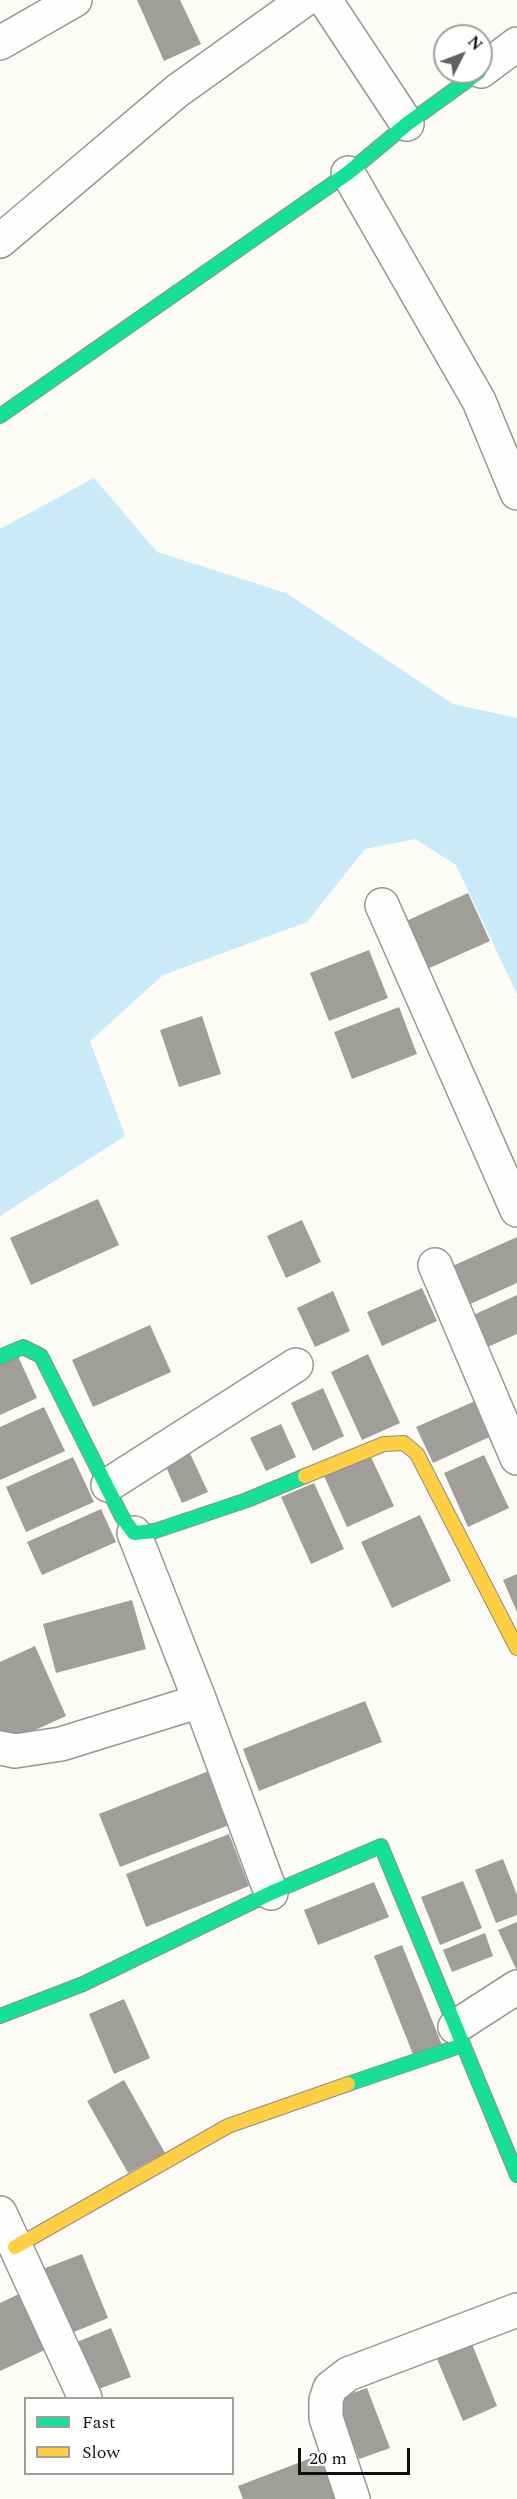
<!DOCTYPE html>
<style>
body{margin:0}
#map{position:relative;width:517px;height:2499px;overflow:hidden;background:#fcfbf5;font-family:Spectral,serif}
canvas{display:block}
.legend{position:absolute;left:24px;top:2397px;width:210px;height:78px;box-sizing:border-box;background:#fff;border:2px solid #9f9f9f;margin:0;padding:8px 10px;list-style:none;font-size:18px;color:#101010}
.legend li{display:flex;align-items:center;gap:12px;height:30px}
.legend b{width:30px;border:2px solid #9f9f9f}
.north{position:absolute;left:433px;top:24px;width:60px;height:60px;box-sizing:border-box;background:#fff;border:2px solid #9f9f9f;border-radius:50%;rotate:48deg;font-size:16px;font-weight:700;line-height:24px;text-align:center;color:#101010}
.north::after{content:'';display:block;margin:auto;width:21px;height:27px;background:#636260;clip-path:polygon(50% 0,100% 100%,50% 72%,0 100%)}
.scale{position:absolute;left:298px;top:2448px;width:112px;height:27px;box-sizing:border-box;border:3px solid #101010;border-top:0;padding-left:8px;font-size:18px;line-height:21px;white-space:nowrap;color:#101010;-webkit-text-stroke:4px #fff;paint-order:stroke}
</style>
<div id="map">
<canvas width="517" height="2499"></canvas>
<ul class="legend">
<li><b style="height:8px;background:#16e098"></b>Fast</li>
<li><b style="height:8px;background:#ffcf43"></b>Slow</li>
</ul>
<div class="north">N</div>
<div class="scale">20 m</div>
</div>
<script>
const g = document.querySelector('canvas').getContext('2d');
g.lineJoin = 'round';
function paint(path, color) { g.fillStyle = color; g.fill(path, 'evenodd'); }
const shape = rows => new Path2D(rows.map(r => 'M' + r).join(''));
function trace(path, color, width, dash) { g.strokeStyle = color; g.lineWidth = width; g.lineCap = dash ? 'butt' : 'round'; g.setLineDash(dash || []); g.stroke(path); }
const water = shape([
 [94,478,157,552,286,593,453,704,517,718,517,994,456,865,415,839,365,849,307,922,163,975,90,1041,125,1136,0,1216,0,529]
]);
const building = shape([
 [137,0,180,0,201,44,164,61],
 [468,893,490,941,425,970,404,922],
 [369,950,388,998,329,1021,310,973],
 [399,1007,417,1054,352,1079,334,1032],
 [202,1016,221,1074,179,1087,160,1030],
 [98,1199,119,1245,31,1285,10,1238],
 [302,1220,321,1262,286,1278,267,1236],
 [517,1237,517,1283,466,1306,448,1268],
 [422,1288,437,1321,382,1346,367,1312],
 [333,1291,350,1331,315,1347,297,1308],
 [517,1295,517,1334,483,1349,469,1317],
 [150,1325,171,1372,93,1407,72,1360],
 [17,1354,37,1398,0,1415,0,1362],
 [368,1354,400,1423,362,1440,331,1372],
 [323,1388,344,1436,313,1451,291,1403],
 [482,1398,498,1433,433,1463,416,1427],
 [44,1407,65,1451,0,1480,0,1427],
 [281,1424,296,1457,266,1471,250,1438],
 [187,1447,208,1492,182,1503,162,1458],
 [370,1455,394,1506,347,1527,324,1476],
 [484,1455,509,1508,468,1527,444,1473],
 [73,1457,94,1502,26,1532,6,1487],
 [314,1483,344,1549,311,1564,281,1497],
 [101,1509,116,1542,42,1575,27,1542],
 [420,1515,451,1581,392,1608,361,1542],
 [517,1574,517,1612,503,1580],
 [132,1600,146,1649,56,1673,43,1624],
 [35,1646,66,1716,0,1746,0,1662],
 [365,1701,382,1742,259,1791,243,1749],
 [209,1771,229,1825,120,1867,99,1814],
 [229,1834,249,1886,146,1927,126,1874],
 [503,1859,517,1895,517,1915,496,1923,475,1870],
 [463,1881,482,1928,440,1945,421,1897],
 [374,1882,389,1917,318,1945,304,1910],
 [517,1922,517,1971,498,1930],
 [485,1933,493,1956,452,1972,443,1950],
 [402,1945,442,2045,414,2057,374,1956],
 [124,1999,150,2058,114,2074,89,2014],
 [124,2080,165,2153,128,2173,87,2101],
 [82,2254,108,2318,69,2334,43,2269],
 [19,2294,45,2350,0,2371,0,2303],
 [111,2328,131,2377,96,2390,77,2342],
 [472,2344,497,2406,463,2421,437,2359],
 [367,2388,390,2448,359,2459,336,2399],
 [319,2455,336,2499,243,2499,238,2486]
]);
const street = shape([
 [325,0,407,124],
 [0,43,75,0],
 [481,71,517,44],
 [348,173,479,401,517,493],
 [0,241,177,91,304,0],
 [382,905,517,1210],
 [435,1265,517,1458],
 [108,1485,296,1365],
 [134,1533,200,1701,271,1893],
 [0,1748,15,1751,61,1744,200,1701],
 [455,2027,517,1987],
 [0,2213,85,2398],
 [353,2499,326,2418,326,2400,330,2388,348,2374,517,2310]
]);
const fast = shape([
 [0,416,348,173,407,124,479,72],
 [0,1357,23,1347,41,1356,122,1517,134,1533,155,1531,247,1500,305,1476],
 [0,2016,83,1984,271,1893,381,1846,517,2175],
 [348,2084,463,2045]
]);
const slow = shape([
 [305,1476,384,1444,404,1443,417,1454,517,1648],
 [15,2247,228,2126,348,2084]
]);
paint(water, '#caeaf8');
paint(building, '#a09e9a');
trace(street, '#969693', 36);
trace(fast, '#8d8c8a', 16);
trace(slow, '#8d8c8a', 16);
trace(street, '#fffefe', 33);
trace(fast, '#16e098', 14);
trace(slow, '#ffcf43', 14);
</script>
